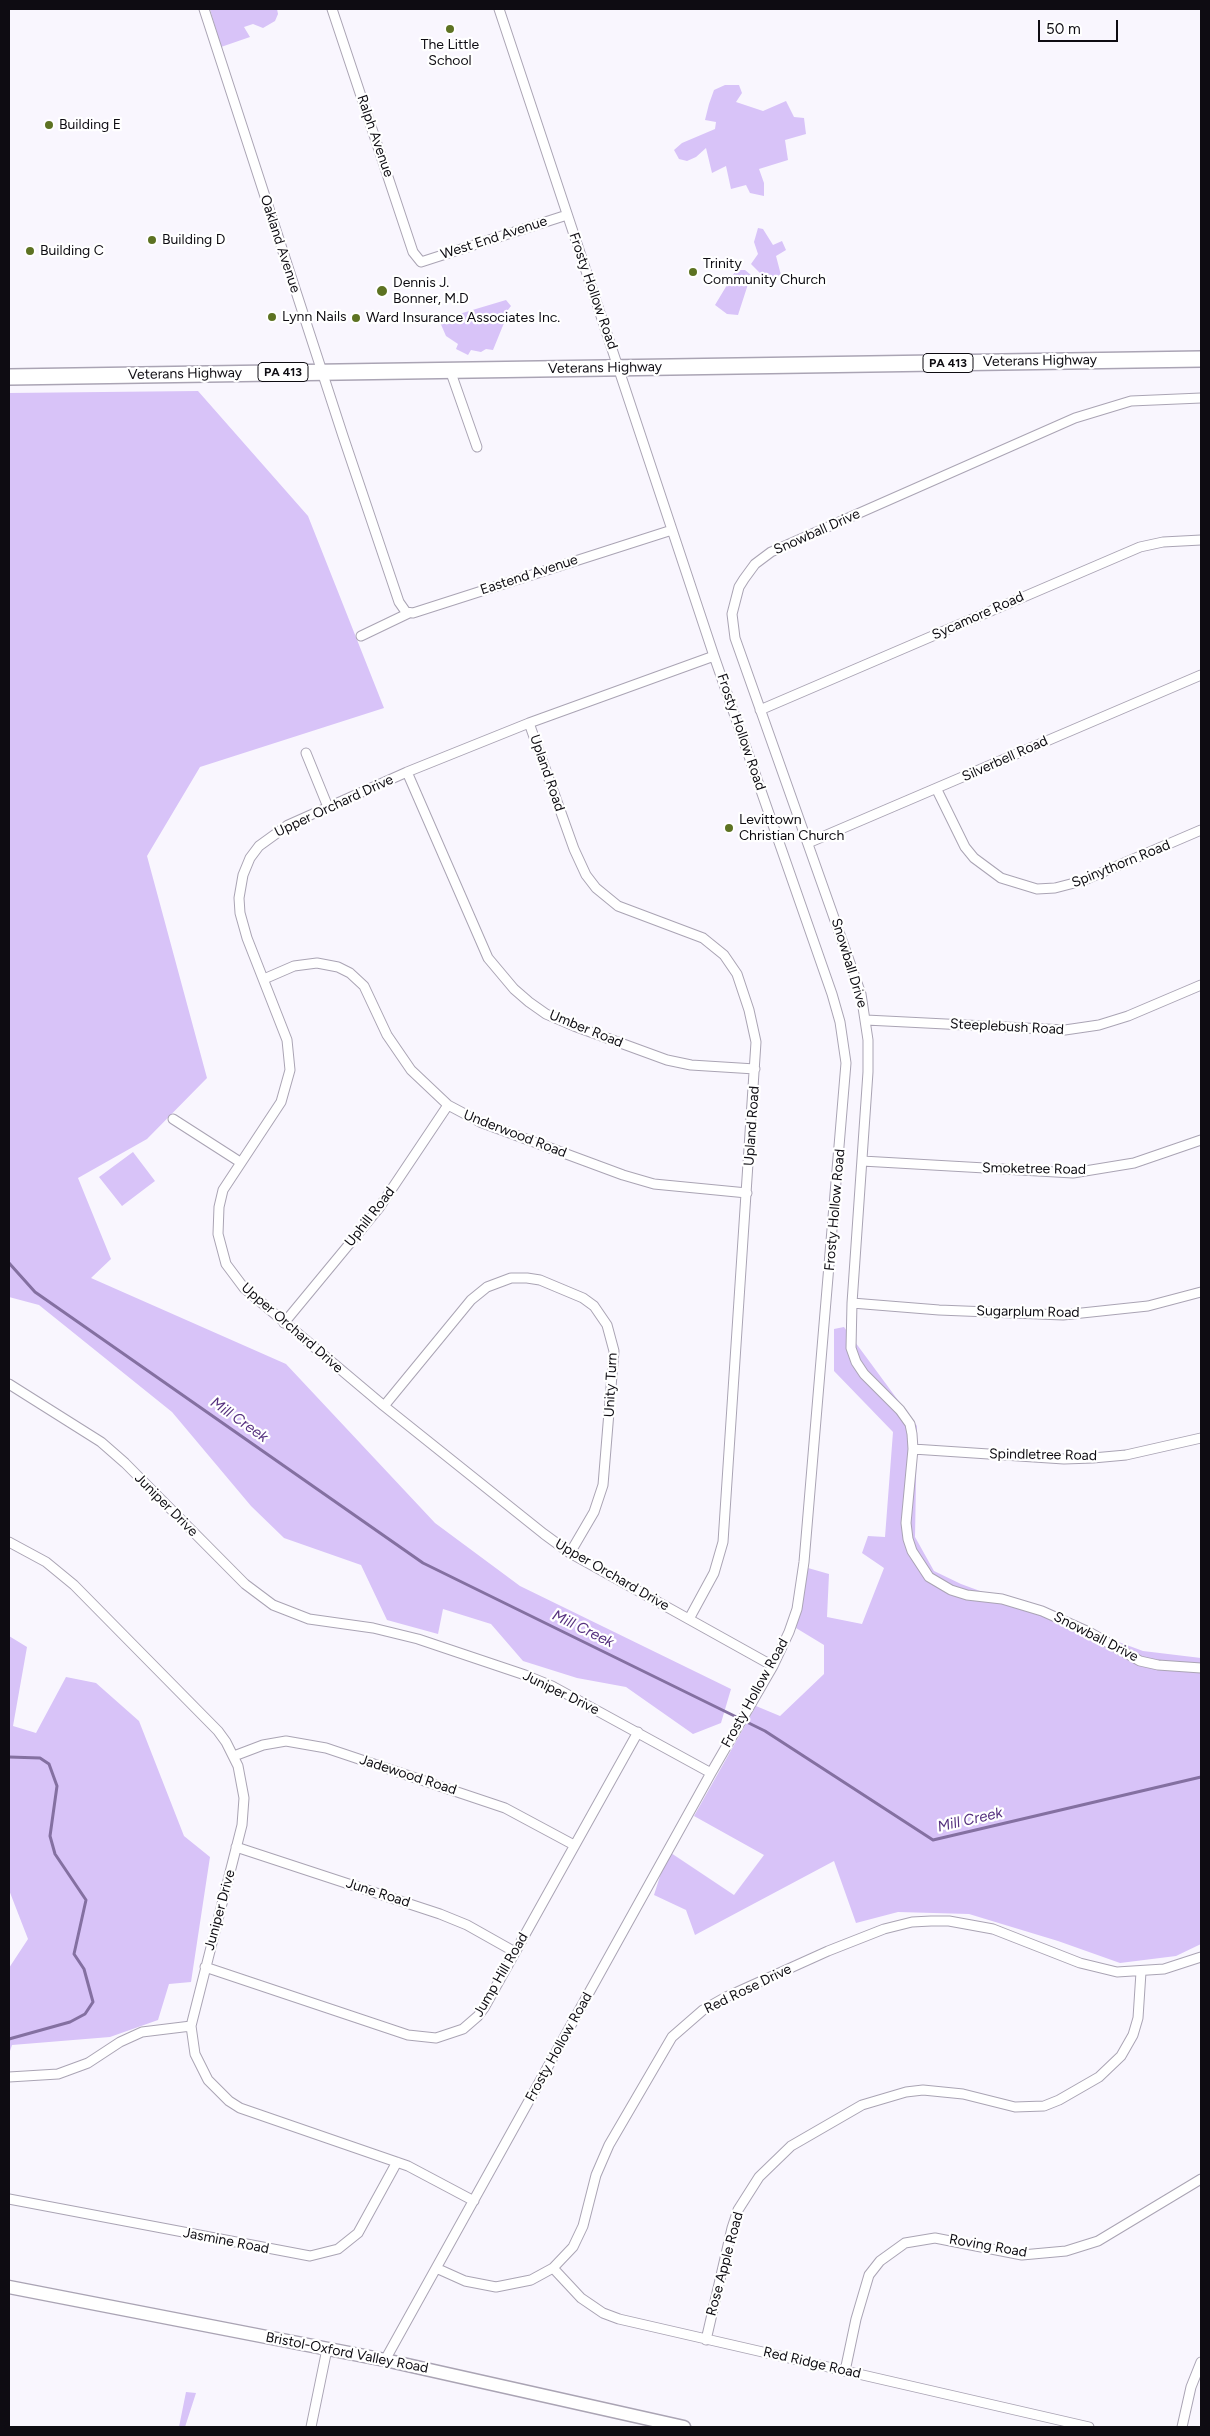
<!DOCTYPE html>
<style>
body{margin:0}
#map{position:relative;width:1210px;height:2436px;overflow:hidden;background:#f9f6fe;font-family:Figtree,sans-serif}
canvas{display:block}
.frame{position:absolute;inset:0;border:10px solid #0e0c12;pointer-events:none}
.scale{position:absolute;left:1038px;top:20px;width:80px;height:22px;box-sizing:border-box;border:2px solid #0e0c12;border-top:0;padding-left:6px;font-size:15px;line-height:18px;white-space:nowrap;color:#0e0c12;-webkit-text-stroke:4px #fff;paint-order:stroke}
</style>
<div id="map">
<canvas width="1210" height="2436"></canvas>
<div class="frame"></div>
<div class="scale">50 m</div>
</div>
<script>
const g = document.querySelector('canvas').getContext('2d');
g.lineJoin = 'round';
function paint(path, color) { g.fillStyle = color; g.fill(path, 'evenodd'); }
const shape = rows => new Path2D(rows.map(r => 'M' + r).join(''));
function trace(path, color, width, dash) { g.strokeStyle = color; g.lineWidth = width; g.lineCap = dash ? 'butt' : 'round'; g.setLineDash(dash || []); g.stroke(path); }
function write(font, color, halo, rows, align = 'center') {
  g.font = font + ' Figtree,sans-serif'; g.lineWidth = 4.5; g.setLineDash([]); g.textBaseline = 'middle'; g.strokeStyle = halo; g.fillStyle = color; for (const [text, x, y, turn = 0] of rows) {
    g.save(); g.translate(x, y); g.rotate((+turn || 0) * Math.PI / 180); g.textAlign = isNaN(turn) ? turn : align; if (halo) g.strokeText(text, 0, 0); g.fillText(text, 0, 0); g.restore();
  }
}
const green = shape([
 [210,9,277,9,278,14,275,21,263,28,253,24,244,27,250,37,221,47],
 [725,85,739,85,742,93,736,102,763,111,786,101,794,117,804,118,806,134,785,140,788,160,759,169,764,183,764,196,750,193,746,185,731,189,726,166,712,173,706,148,696,157,687,161,679,159,674,150,682,143,715,129,716,122,705,120,709,104,714,90],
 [758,228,763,229,773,245,782,241,786,250,776,256,781,275,766,279,751,264,758,254,754,242],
 [736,270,745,270,751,275,738,315,727,314,715,305],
 [506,300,511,306,500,320,504,323,493,350,486,349,481,352,471,350,468,355,456,349,458,344,446,336,439,320],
 [198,391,308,516,384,708,200,767,147,856,207,1078,147,1139,78,1178,111,1259,91,1278,286,1364,435,1523,520,1586,731,1689,721,1723,693,1734,626,1687,577,1678,523,1661,491,1624,443,1609,438,1634,387,1620,361,1565,284,1538,251,1506,172,1412,39,1305,9,1297,9,393],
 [133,1152,155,1181,122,1206,99,1177],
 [844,1327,917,1426,915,1537,934,1571,961,1584,1143,1651,1201,1658,1201,1944,1176,1956,1120,1963,1058,1941,969,1914,898,1912,856,1923,834,1861,695,1935,686,1910,654,1895,668,1851,734,1895,764,1855,694,1816,756,1706,780,1716,824,1674,824,1645,796,1628,808,1568,829,1574,827,1617,862,1624,884,1568,862,1553,868,1536,885,1537,893,1432,834,1371,834,1329],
 [9,1636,27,1647,13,1726,36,1733,66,1677,96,1683,139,1721,184,1836,210,1857,191,1982,169,1984,158,2020,110,2037,12,2045,9,2054,9,1968,28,1939,9,1890],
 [186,2392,196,2393,185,2427,179,2427]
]);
const stream = shape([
 [9,1263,35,1292,423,1563,765,1731,933,1840,1201,1777],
 [9,1757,40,1758,49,1764,57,1786,50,1836,55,1854,86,1900,74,1954,84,1969,93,2002,85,2014,70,2022,9,2039]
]);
const minor = shape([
 [204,9,343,436,399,602,406,612,413,613,672,530],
 [332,9,413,252,421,262,567,215],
 [450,370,477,447],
 [1201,398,1131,401,1075,418,771,552,755,564,744,579,739,587,732,614,735,638,861,994,868,1040,868,1072,852,1303,851,1348,856,1362,864,1374,900,1410,910,1424,912,1434,913,1449,906,1523,908,1539,912,1551,929,1577,951,1590,967,1595,1002,1599,1042,1611,1089,1632,1140,1661,1158,1665,1201,1668],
 [361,636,409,613],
 [714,656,529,723,407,772,288,825,259,846,250,858,243,875,239,898,240,913,247,938,287,1040,290,1070,281,1102,223,1190,219,1207,218,1234,226,1264,244,1288,384,1406,544,1534,570,1553,773,1666],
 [760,710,1140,547,1163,542,1201,540],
 [529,723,574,849,586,875,596,888,618,906,703,938,724,955,737,974,749,1010,756,1042,723,1542,714,1573,689,1619],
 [306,753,328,807],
 [407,772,488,958,514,989,529,1002,546,1014,574,1026,667,1060,691,1065,755,1069],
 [937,790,965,847,974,858,1001,878,1037,889,1055,888,1082,881,1201,830],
 [808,843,1201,675],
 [264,979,294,966,317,963,338,967,350,973,364,986,387,1035,411,1070,448,1105,480,1122,623,1175,654,1184,747,1193],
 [866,1020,1065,1030,1099,1025,1128,1016,1201,985],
 [173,1119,240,1162],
 [862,1161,1073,1173,1134,1163,1201,1140],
 [852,1303,939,1310,1063,1315,1148,1306,1201,1292],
 [284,1323,379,1208,448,1105],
 [9,1384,101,1442,125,1463,245,1584,273,1605,309,1619,373,1628,418,1639,525,1675,552,1686,711,1773],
 [384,1406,471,1300,487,1287,511,1278,527,1278,540,1280,583,1298,594,1306,607,1325,614,1351,603,1485,594,1512,570,1553],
 [913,1449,1064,1459,1093,1458,1126,1455,1201,1438],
 [9,1542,46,1562,74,1585,218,1731,226,1742,238,1766,244,1798,242,1825,191,2026,195,2054,208,2080,229,2101,240,2108,408,2166,474,2201],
 [234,1756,263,1745,286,1741,326,1748,505,1808,574,1845],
 [236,1847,440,1914,467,1925,515,1952],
 [205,1967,408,2035,436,2038,463,2029,478,2016,484,2008,638,1732],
 [9,2077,58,2074,88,2063,120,2042,142,2032,191,2026],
 [9,2199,310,2256,338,2249,358,2233,397,2162],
 [436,2268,465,2281,496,2287,531,2280,553,2268,573,2247,583,2226,596,2175,609,2145,672,2037,703,2010,726,1997,828,1951,884,1929,912,1922,931,1921,949,1921,993,1929,1080,1963,1117,1972,1164,1969,1201,1957],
 [553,2268,581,2298,603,2313,619,2319,1089,2427],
 [706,2340,732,2228,738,2210,759,2177,791,2146,862,2105,906,2092,923,2090,963,2094,1015,2107,1044,2106,1059,2100,1099,2077,1121,2056,1133,2035,1138,2018,1141,1972],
 [385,2360,711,1773,773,1666,789,1632,797,1609,804,1562,846,1063,840,1022,832,994,714,656,499,9],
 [845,2371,856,2319,869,2275,880,2261,905,2243,935,2238,1022,2255,1066,2251,1098,2241,1201,2179],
 [311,2427,327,2349],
 [1182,2427,1191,2387,1201,2362]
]);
const secondary = shape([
 [9,2287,385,2360,684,2427]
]);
const primary = shape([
 [9,377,1201,359]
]);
const markers = [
 [450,29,5,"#5d7222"],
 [49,125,5,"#5d7222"],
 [152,240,5,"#5d7222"],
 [30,251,5,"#5d7222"],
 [693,272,5,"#5d7222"],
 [382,291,6,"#5d7222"],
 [272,317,5,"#5d7222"],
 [356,318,5,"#5d7222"],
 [729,828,5,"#5d7222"]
];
const shields = [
 [948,363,50],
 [283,372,50]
];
const shieldNames = [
 ["PA 413",948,363],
 ["PA 413",283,372]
];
const poiNames = [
 ["The Little",450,45,"center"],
 ["School",450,61,"center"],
 ["Building E",59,125],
 ["Building D",162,240],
 ["Building C",40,251],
 ["Trinity",703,264],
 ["Community Church",703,280],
 ["Dennis J.",393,283],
 ["Bonner, M.D",393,299],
 ["Lynn Nails",282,317],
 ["Ward Insurance Associates Inc.",366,318],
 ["Levittown",739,820],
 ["Christian Church",739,836]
];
const streetNames = [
 ["Ralph Avenue",375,136,71],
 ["West End Avenue",494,238,-18],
 ["Oakland Avenue",280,244,72],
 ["Frosty Hollow Road",593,291,71],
 ["Veterans Highway",1040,361,-1],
 ["Veterans Highway",605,368,-1],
 ["Veterans Highway",185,374,-1],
 ["Snowball Drive",817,532,-24],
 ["Eastend Avenue",529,575,-18],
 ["Sycamore Road",978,616,-24],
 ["Frosty Hollow Road",741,732,71],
 ["Silverbell Road",1005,759,-24],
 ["Upland Road",547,773,71],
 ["Upper Orchard Drive",334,806,-25],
 ["Spinythorn Road",1121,864,-22],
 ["Snowball Drive",849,963,73],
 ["Steeplebush Road",1007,1027,3],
 ["Umber Road",586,1029,22],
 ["Upland Road",752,1126,-86],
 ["Underwood Road",515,1134,21],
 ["Smoketree Road",1034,1169,1],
 ["Frosty Hollow Road",835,1210,-85],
 ["Uphill Road",370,1217,-52],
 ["Sugarplum Road",1028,1312,1],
 ["Upper Orchard Drive",292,1328,41],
 ["Unity Turn",611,1385,-87],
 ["Spindletree Road",1043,1455,1],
 ["Juniper Drive",166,1505,45],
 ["Upper Orchard Drive",612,1575,30],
 ["Snowball Drive",1096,1637,27],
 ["Juniper Drive",561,1693,26],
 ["Frosty Hollow Road",755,1693,-61],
 ["Jadewood Road",408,1775,18],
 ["June Road",378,1893,18],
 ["Juniper Drive",220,1910,-75],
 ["Jump Hill Road",501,1975,-60],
 ["Red Rose Drive",748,1989,-26],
 ["Frosty Hollow Road",559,2047,-61],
 ["Jasmine Road",226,2241,11],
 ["Roving Road",988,2246,10],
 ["Rose Apple Road",725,2264,-75],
 ["Bristol-Oxford Valley Road",347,2353,11],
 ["Red Ridge Road",812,2363,13]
];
const waterNames = [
 ["Mill Creek",239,1420,35],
 ["Mill Creek",583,1629,26],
 ["Mill Creek",970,1820,-13]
];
paint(green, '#d8c3f8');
trace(stream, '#8470a1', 3);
trace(minor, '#aaa4b4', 11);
trace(secondary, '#aaa4b4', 15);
trace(primary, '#aaa4b4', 18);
trace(minor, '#fff', 9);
trace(secondary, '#fff', 12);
trace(primary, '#fff', 15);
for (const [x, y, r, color] of markers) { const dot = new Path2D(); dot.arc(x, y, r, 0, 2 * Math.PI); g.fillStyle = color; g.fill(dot); trace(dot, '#fff', 2); }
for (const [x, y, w] of shields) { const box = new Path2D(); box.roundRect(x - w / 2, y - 9.5, w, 19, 4); g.fillStyle = '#fff'; g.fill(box); trace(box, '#0e0c12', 1); }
write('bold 12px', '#0e0c12', null, shieldNames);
write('14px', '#0e0c12', '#fff', poiNames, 'left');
write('14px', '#0e0c12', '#fff', streetNames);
write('italic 15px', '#56317f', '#fff', waterNames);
</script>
